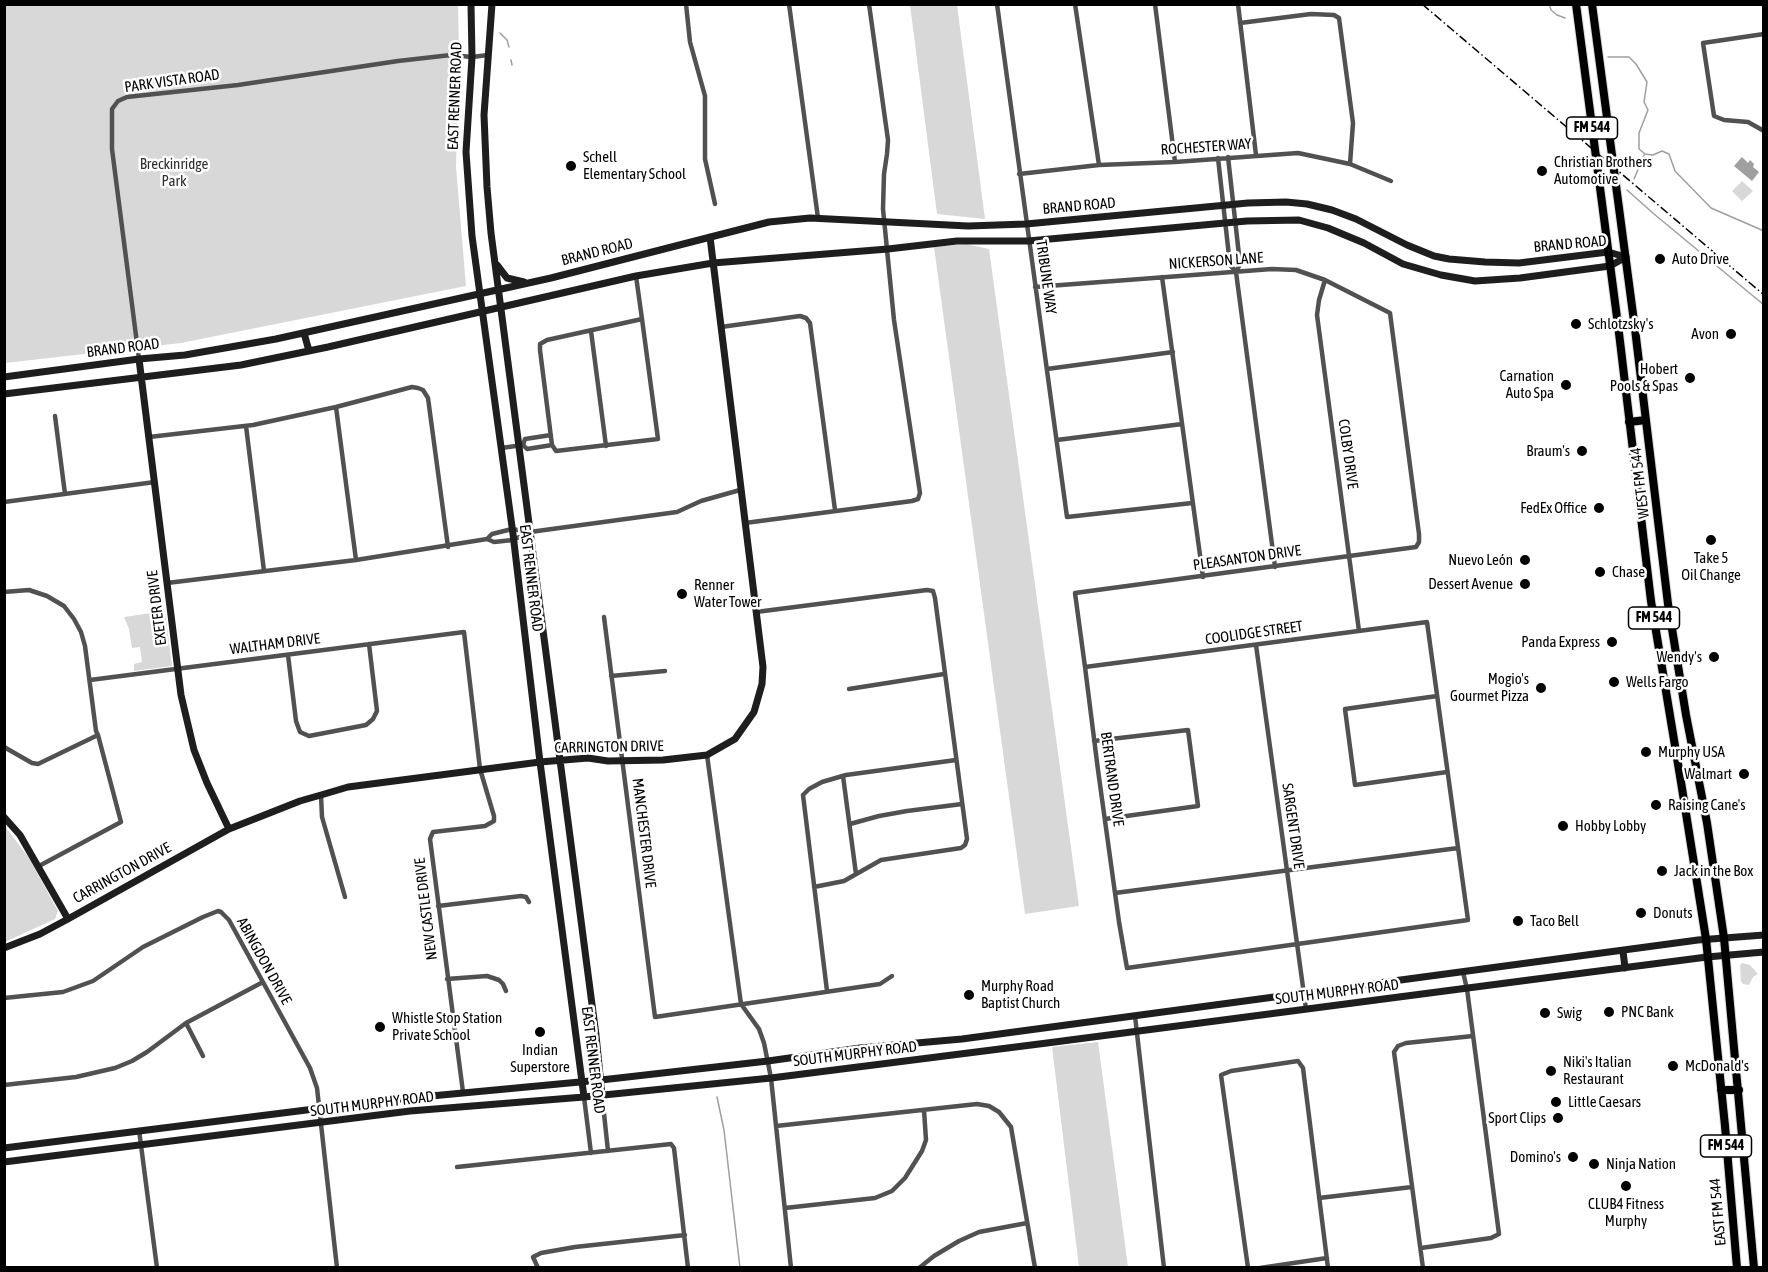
<!DOCTYPE html>
<meta charset="utf-8">
<style>
body{margin:0}
#map{position:relative;width:1768px;height:1272px;overflow:hidden;background:#fff;font-family:"Asap Condensed",sans-serif}
canvas{display:block}
.frame{position:absolute;inset:0;border:6px solid #000;pointer-events:none}
</style>
<div id="map">
<canvas width="1768" height="1272"></canvas>
<div class="frame"></div>
</div>
<script>
const g = document.querySelector('canvas').getContext('2d');
g.lineJoin = 'round';
function paint(path, color) { g.fillStyle = color; g.fill(path, 'evenodd'); }
const shape = rows => new Path2D(rows.map(r => 'M' + r).join(''));
function trace(path, color, width, dash) { g.strokeStyle = color; g.lineWidth = width; g.lineCap = dash ? 'butt' : 'round'; g.setLineDash(dash || []); g.stroke(path); }
function write(font, color, halo, rows, align = 'center') {
  g.font = font + ' "Asap Condensed",sans-serif'; g.lineWidth = 5; g.setLineDash([]); g.textBaseline = 'middle'; g.strokeStyle = halo; g.fillStyle = color; for (const [text, x, y, turn = 0] of rows) {
    g.save(); g.translate(x, y); g.rotate((+turn || 0) * Math.PI / 180); g.textAlign = isNaN(turn) ? turn : align; if (halo) g.strokeText(text, 0, 0); g.fillText(text, 0, 0); g.restore();
  }
}
const green = shape([
 [4,5,458,5,459,50,456,167,466,286,181,343,5,363],
 [910,5,957,5,985,219,937,214],
 [1742,181,1753,191,1742,201,1732,191],
 [966,244,989,249,1079,906,1025,914,934,247],
 [165,611,172,666,134,671,134,664,142,662,140,647,132,648,129,629,124,617],
 [4,825,29,858,58,911,55,919,5,942],
 [1742,963,1750,965,1758,974,1753,977,1749,985,1743,984,1741,981,1740,966],
 [1098,1042,1128,1267,1079,1267,1052,1047]
]);
const water = shape([
 [1742,157,1748,163,1750,160,1754,164,1753,167,1759,172,1752,181,1734,166]
]);
const stream = shape([
 [1549,4,1551,10,1557,15,1565,18],
 [500,33,507,40,509,47],
 [1608,57,1629,57,1636,64,1647,82,1644,102,1648,110,1639,133,1639,149,1645,154,1653,155,1662,151,1669,154,1675,171,1711,208,1764,231],
 [511,60,512,65],
 [1634,179,1644,155],
 [1627,190,1654,214,1764,305],
 [717,1097,724,1130,740,1268]
]);
const street = shape([
 [686,4,690,42,705,96,705,159,715,204],
 [789,4,818,218],
 [997,4,1067,517,1192,503],
 [1075,4,1099,165],
 [1155,4,1175,162],
 [1238,4,1256,155],
 [1240,23,1311,14,1334,15,1339,18,1353,123,1350,164],
 [1764,34,1703,43,1714,116,1724,120,1748,122,1764,131],
 [1228,157,1240,264,1236,272,1275,567],
 [1218,158,1230,265,1236,272],
 [1019,174,1099,165,1175,162,1298,153,1350,164,1391,181],
 [636,276,642,319,658,439,556,451,552,445,540,350,540,344,547,340,642,319],
 [1162,277,1203,577],
 [1325,280,1319,300,1317,315,1359,631],
 [1035,287,1272,269,1296,270,1325,280,1390,313,1419,534,1419,542,1416,547,1075,593,1085,667,1098,770,1115,893,1119,922,1127,968,1468,920,1427,622,1085,667],
 [721,327,800,316,806,318,810,323,835,510],
 [591,331,606,446],
 [139,359,112,149,112,109,118,101,127,97,238,85,398,61,451,55,472,57,488,55],
 [1047,369,1173,352],
 [336,407,356,560],
 [55,416,65,494],
 [246,426,264,571],
 [149,437,253,425,336,407,412,387,418,388,423,390,428,398,448,547],
 [1057,440,1182,424],
 [523,445,525,439,551,435],
 [501,448,523,445,527,449,552,445],
 [4,502,155,482],
 [745,523,912,501,918,499,920,493,894,320,883,209,884,174,887,154,888,140,869,4],
 [487,539,492,534,512,529,530,532],
 [167,583,356,560,487,539,494,542,513,540,530,532,677,512,701,501,740,490],
 [4,592,29,590,47,596,64,606,74,619,81,632,85,646,96,731,98,735,121,822,39,866],
 [756,612,927,590,933,591,935,598,967,839,965,845,961,848,881,860,844,881,814,887],
 [604,617,655,1017,880,984,892,976],
 [1256,645,1306,1009],
 [288,655,296,721,300,732,309,736,366,725,373,719,377,711,369,644],
 [611,676,665,671],
 [90,680,464,632,480,769,494,816,494,821,485,826,433,832,430,839,463,1092],
 [849,689,944,674],
 [1437,696,1345,709,1355,785,1447,772],
 [1094,741,1188,730,1198,806,1105,819],
 [4,747,32,763,38,764,98,735],
 [707,755,741,1004,759,1029,764,1043,771,1078,791,1268],
 [843,776,856,874],
 [321,795,322,817,345,897],
 [850,824,879,816,907,811,962,804],
 [1115,893,1458,848],
 [438,906,521,896,526,897,529,902],
 [447,979,487,976,499,980,503,984,506,991],
 [827,991,803,795,809,789,822,782,846,775,956,760],
 [4,998,63,992,93,981,143,947,203,917,218,911,221,912,229,920,310,1068,317,1088,337,1268],
 [1135,1016,1164,1268],
 [186,1023,203,1056],
 [4,1085,76,1077,115,1068,132,1061,147,1052,186,1023,263,982],
 [602,1095,608,1151],
 [584,1097,591,1153],
 [776,1126,977,1104,989,1106,999,1112,1011,1127,1035,1268],
 [139,1130,157,1268],
 [457,1167,671,1144,674,1148,688,1268],
 [1319,1198,1412,1187],
 [785,1208,875,1198,892,1191,905,1178,922,1151,926,1140,924,1110],
 [1421,1248,1491,1238,1499,1234,1467,989,1463,972],
 [538,1268,533,1257,541,1253,575,1247,685,1235],
 [919,1268,934,1256,959,1241,979,1232,1027,1223],
 [1248,1268,1221,1075,1231,1071,1298,1061,1303,1068,1328,1268],
 [1260,1268,1327,1258],
 [1423,1268,1394,1052,1398,1046,1406,1043,1473,1036]
]);
const secondary = shape([
 [471,4,472,57,466,152,472,236,513,534,540,762,584,1097],
 [492,4,484,115,487,187,491,233,596,1035,602,1095],
 [497,265,507,278,524,282],
 [304,333,309,351],
 [139,359,181,695,194,750,207,783,229,829],
 [4,377,139,359,185,355,276,339,551,278,769,222,810,218,968,226,1026,224,1248,203,1286,202,1307,204,1332,210,1356,219,1407,245,1434,256,1449,259,1485,262,1519,263,1608,252,1626,257],
 [4,394,241,365,328,347,636,276,713,263,888,249,957,241,1028,241,1247,221,1299,220,1328,228,1364,243,1403,264,1441,275,1475,281,1520,278,1610,266,1626,257],
 [4,817,20,835,68,919],
 [4,948,40,934,68,919,229,829,300,801,321,795,348,787,540,762,588,758,608,761,663,760,707,755,735,739,754,712,762,684,763,667,710,237],
 [1623,951,1625,968],
 [4,1148,378,1101,601,1080,768,1061,860,1048,962,1039,1698,940,1764,935],
 [4,1162,410,1111,584,1097,771,1078,1047,1043,1529,980,1707,957,1764,952]
]);
const primary = shape([
 [1576,4,1619,333,1651,601,1681,782,1706,939,1725,1126,1737,1268],
 [1592,4,1635,329,1668,604,1686,715,1707,823,1724,938,1754,1268],
 [1629,422,1646,420],
 [1721,1090,1739,1090]
]);
const rail = shape([
 [1422,4,1764,295]
]);
const markers = [
 [571,166,6,"#000"],
 [1542,171,6,"#000"],
 [1660,259,6,"#000"],
 [1576,324,6,"#000"],
 [1731,334,6,"#000"],
 [1690,378,6,"#000"],
 [1566,385,6,"#000"],
 [1582,451,6,"#000"],
 [1599,508,6,"#000"],
 [1711,540,6,"#000"],
 [1525,560,6,"#000"],
 [1600,572,6,"#000"],
 [1525,584,6,"#000"],
 [682,594,6,"#000"],
 [1612,642,6,"#000"],
 [1714,657,6,"#000"],
 [1614,682,6,"#000"],
 [1541,688,6,"#000"],
 [1646,752,6,"#000"],
 [1744,774,6,"#000"],
 [1656,805,6,"#000"],
 [1563,826,6,"#000"],
 [1662,871,6,"#000"],
 [1641,913,6,"#000"],
 [1518,921,6,"#000"],
 [969,995,6,"#000"],
 [1609,1012,6,"#000"],
 [1545,1013,6,"#000"],
 [380,1027,6,"#000"],
 [540,1032,6,"#000"],
 [1673,1066,6,"#000"],
 [1551,1071,6,"#000"],
 [1556,1102,6,"#000"],
 [1558,1118,6,"#000"],
 [1573,1157,6,"#000"],
 [1594,1164,6,"#000"],
 [1626,1186,6,"#000"]
];
const shields = [
 [1592,128,51],
 [1654,618,51],
 [1726,1146,51]
];
const shieldNames = [
 ["FM 544",1592,128],
 ["FM 544",1654,618],
 ["FM 544",1726,1146]
];
const streetNames = [
 ["PARK VISTA ROAD",172,81,-8],
 ["EAST RENNER ROAD",455,96,-88],
 ["ROCHESTER WAY",1206,147,-4],
 ["BRAND ROAD",1079,206,-5],
 ["BRAND ROAD",1570,244,-5],
 ["BRAND ROAD",597,252,-14],
 ["NICKERSON LANE",1216,261,-4],
 ["TRIBUNE WAY",1046,277,82],
 ["BRAND ROAD",123,348,-7],
 ["COLBY DRIVE",1348,454,82],
 ["WEST FM 544",1640,483,-97],
 ["PLEASANTON DRIVE",1247,558,-8],
 ["EAST RENNER ROAD",531,578,83],
 ["EXETER DRIVE",157,608,-97],
 ["COOLIDGE STREET",1254,633,-8],
 ["WALTHAM DRIVE",275,644,-7],
 ["CARRINGTON DRIVE",609,747,-1],
 ["BERTRAND DRIVE",1112,779,82],
 ["SARGENT DRIVE",1293,826,82],
 ["MANCHESTER DRIVE",644,833,83],
 ["CARRINGTON DRIVE",122,873,-29],
 ["NEW CASTLE DRIVE",426,909,-97],
 ["ABINGDON DRIVE",264,961,61],
 ["SOUTH MURPHY ROAD",1337,992,-7],
 ["SOUTH MURPHY ROAD",855,1054,-7],
 ["EAST RENNER ROAD",593,1060,83],
 ["SOUTH MURPHY ROAD",372,1104,-7],
 ["EAST FM 544",1718,1212,-95]
];
const poiNames = [
 ["Schell",583,157],
 ["Elementary School",583,174],
 ["Christian Brothers",1554,162],
 ["Automotive",1554,179],
 ["Auto Drive",1672,259],
 ["Schlotzsky's",1588,324],
 ["Avon",1719,334,"right"],
 ["Hobert",1678,369,"right"],
 ["Pools & Spas",1678,386,"right"],
 ["Carnation",1554,376,"right"],
 ["Auto Spa",1554,393,"right"],
 ["Braum's",1570,451,"right"],
 ["FedEx Office",1587,508,"right"],
 ["Take 5",1711,558,"center"],
 ["Oil Change",1711,575,"center"],
 ["Nuevo León",1513,560,"right"],
 ["Chase",1612,572],
 ["Dessert Avenue",1513,584,"right"],
 ["Renner",694,585],
 ["Water Tower",694,602],
 ["Panda Express",1600,642,"right"],
 ["Wendy's",1702,657,"right"],
 ["Mogio's",1529,679,"right"],
 ["Gourmet Pizza",1529,696,"right"],
 ["Wells Fargo",1626,682],
 ["Murphy USA",1658,752],
 ["Walmart",1732,774,"right"],
 ["Raising Cane's",1668,805],
 ["Hobby Lobby",1575,826],
 ["Jack in the Box",1674,871],
 ["Donuts",1653,913],
 ["Taco Bell",1530,921],
 ["Murphy Road",981,986],
 ["Baptist Church",981,1003],
 ["PNC Bank",1621,1012],
 ["Swig",1557,1013],
 ["Whistle Stop Station",392,1018],
 ["Private School",392,1035],
 ["Indian",540,1050,"center"],
 ["Superstore",540,1067,"center"],
 ["Niki's Italian",1563,1062],
 ["Restaurant",1563,1079],
 ["McDonald's",1685,1066],
 ["Little Caesars",1568,1102],
 ["Sport Clips",1546,1118,"right"],
 ["Domino's",1561,1157,"right"],
 ["Ninja Nation",1606,1164],
 ["CLUB4 Fitness",1626,1204,"center"],
 ["Murphy",1626,1221,"center"]
];
const parkNames = [
 ["Breckinridge",174,164],
 ["Park",174,181]
];
paint(green, '#d8d8d8');
paint(water, '#9f9f9f');
trace(stream, '#9f9f9f', 1.5);
trace(primary, '#dbdbdb', 10);
trace(street, '#515151', 4.5);
trace(secondary, '#1e1e1e', 7);
trace(primary, '#000', 8);
trace(rail, '#000', 1.5, [9, 3, 1.5, 3]);
for (const [x, y, r, color] of markers) { const dot = new Path2D(); dot.arc(x, y, r, 0, 2 * Math.PI); g.fillStyle = color; g.fill(dot); trace(dot, '#fff', 2); }
for (const [x, y, w] of shields) { const box = new Path2D(); box.roundRect(x - w / 2, y - 11, w, 22, 4.5); g.fillStyle = '#fff'; g.fill(box); trace(box, '#000', 1.5); }
write('bold 14px', '#000', null, shieldNames);
write('15px', '#000', '#fff', streetNames);
write('15px', '#000', '#fff', poiNames, 'left');
write('15px', '#2f2f2f', '#fff', parkNames);
</script>
